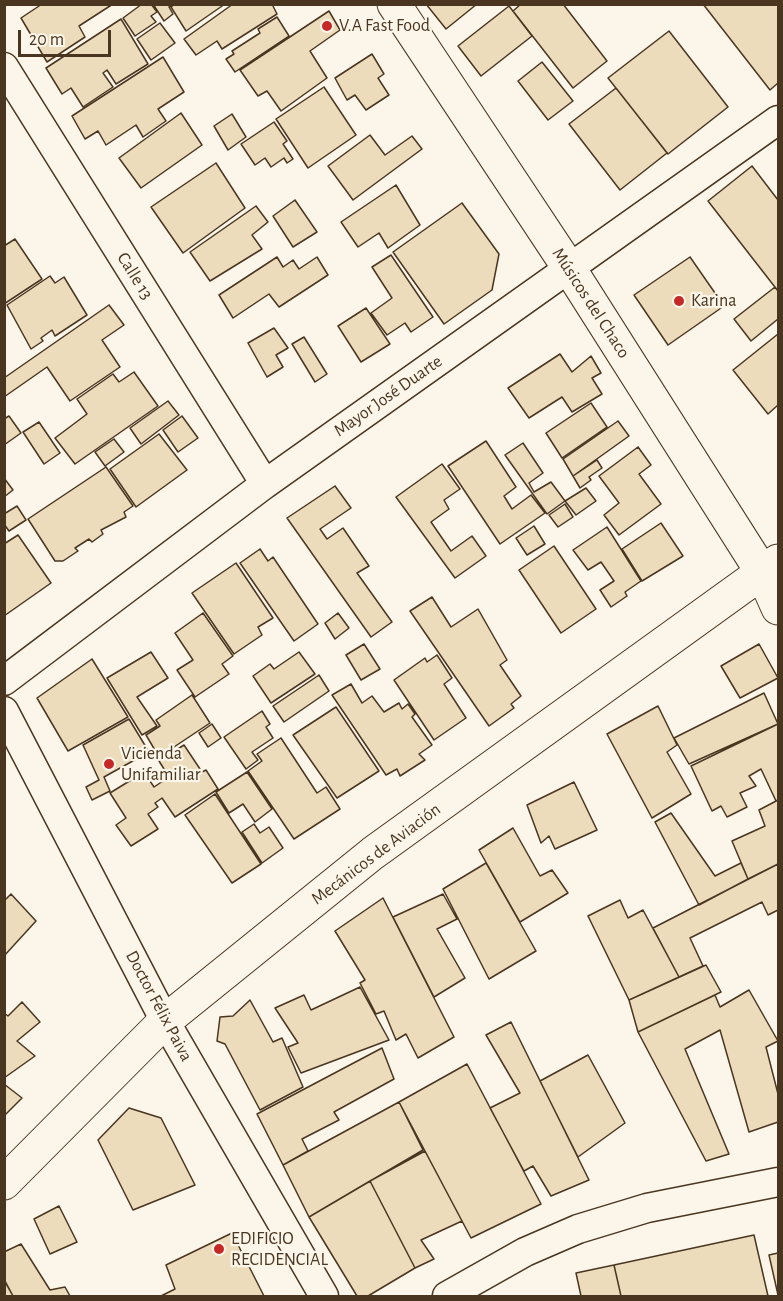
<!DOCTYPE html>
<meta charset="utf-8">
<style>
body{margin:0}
#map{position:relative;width:783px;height:1301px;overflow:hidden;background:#fbf6e9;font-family:"Alegreya Sans",sans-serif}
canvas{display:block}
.frame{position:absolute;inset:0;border:6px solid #4a3520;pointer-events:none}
.scale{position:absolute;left:18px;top:30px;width:93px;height:27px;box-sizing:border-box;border:3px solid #4a3520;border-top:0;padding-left:8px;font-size:18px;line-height:21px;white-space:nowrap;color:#4a3520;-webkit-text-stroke:4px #fbf6e9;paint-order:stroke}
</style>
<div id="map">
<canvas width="783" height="1301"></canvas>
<div class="frame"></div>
<div class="scale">20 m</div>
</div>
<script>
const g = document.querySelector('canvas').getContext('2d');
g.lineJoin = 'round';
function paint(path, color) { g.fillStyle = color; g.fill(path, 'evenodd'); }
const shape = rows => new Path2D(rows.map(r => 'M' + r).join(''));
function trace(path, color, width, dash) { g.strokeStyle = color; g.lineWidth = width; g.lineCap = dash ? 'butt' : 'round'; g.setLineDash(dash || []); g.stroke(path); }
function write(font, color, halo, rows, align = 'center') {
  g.font = font + ' "Alegreya Sans",sans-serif'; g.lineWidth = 4.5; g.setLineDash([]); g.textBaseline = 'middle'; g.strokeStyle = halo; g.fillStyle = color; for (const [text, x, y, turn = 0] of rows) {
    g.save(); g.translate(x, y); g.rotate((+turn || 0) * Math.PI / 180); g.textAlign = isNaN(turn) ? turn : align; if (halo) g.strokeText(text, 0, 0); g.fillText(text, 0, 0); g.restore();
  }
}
const building = shape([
 [42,4,113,4,79,26,85,37,47,62,21,18,42,4],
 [142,4,151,4,157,12,151,16,156,22,135,36,123,18,142,4],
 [153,4,174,4,169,7,173,14,164,21,153,4],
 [175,4,225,4,186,31,171,7,175,4],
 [233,4,272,4,277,14,222,49,217,41,196,55,184,39,233,4],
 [426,4,477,4,446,29,426,4],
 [521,4,563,4,607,61,573,88,513,11,521,4],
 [703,4,778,4,778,83,770,90,703,4],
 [509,6,532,36,481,76,458,46,509,6],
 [329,11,340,30,310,51,327,78,281,111,267,91,258,96,240,70,329,11],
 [277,17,289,36,235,72,226,59,234,54,232,51,260,33,258,29,277,17],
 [121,19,148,64,116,84,107,70,103,73,113,87,83,107,71,88,62,94,46,68,121,19],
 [160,23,175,43,151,60,137,39,160,23],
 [669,31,728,107,668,154,608,78,669,31],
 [372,54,384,74,378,78,389,95,366,110,355,95,347,100,335,78,372,54],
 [163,57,184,92,158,109,166,121,143,137,136,125,106,145,98,131,85,139,72,116,163,57],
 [542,62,573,101,548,120,518,81,542,62],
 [324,87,356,135,308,168,276,119,324,87],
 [616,88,667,153,620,190,569,124,616,88],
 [181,113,202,145,141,188,119,158,181,113],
 [232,114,246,137,228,150,214,126,232,114],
 [274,122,287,141,283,144,293,159,287,163,284,158,271,167,265,158,255,165,241,144,274,122],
 [370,135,385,155,412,136,422,149,353,200,328,166,370,135],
 [216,163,245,208,183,253,151,207,216,163],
 [752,166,778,200,778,291,708,201,752,166],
 [396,185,420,225,388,248,379,233,358,247,341,222,396,185],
 [295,200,317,232,293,247,273,216,295,200],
 [462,203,499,254,492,290,444,324,393,252,462,203],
 [256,206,268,222,252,235,262,249,210,281,190,252,256,206],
 [15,239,42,279,4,304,4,246,15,239],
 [391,255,433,317,411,332,405,323,387,335,371,313,392,298,372,267,391,255],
 [277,257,283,267,293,260,299,269,317,257,328,275,279,307,269,294,233,318,219,295,277,257],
 [690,257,724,306,668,345,634,295,690,257],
 [50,276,55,283,64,277,87,315,55,336,52,330,41,338,43,341,31,349,7,305,50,276],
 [775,287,778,291,778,319,751,341,734,319,775,287],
 [109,305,124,325,102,340,120,367,70,401,47,367,4,397,4,378,109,305],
 [366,308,390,344,361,362,338,326,366,308],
 [274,328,288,348,276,355,283,367,267,377,248,343,274,328],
 [778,334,778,405,768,414,733,370,778,334],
 [304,337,327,374,315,382,292,344,304,337],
 [560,354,572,372,591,356,601,373,592,378,602,394,572,412,562,397,529,418,508,388,560,354],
 [134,372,158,406,75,464,55,438,87,414,77,399,113,374,119,382,134,372],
 [168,401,179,415,141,444,130,428,168,401],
 [591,403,607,427,562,458,546,433,591,403],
 [9,416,21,433,4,445,4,419,9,416],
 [182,416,198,438,178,452,163,430,182,416],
 [618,421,629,436,573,476,563,459,618,421],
 [39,422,60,453,44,464,23,432,39,422],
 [159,434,187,470,136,507,110,469,159,434],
 [114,439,124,452,105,466,95,452,114,439],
 [486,441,516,487,504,496,512,509,531,495,545,513,500,544,448,466,486,441],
 [523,443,543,473,529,483,534,492,551,482,565,501,547,514,505,455,523,443],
 [638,447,651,465,639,474,661,504,619,535,604,515,619,503,599,476,638,447],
 [597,460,602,468,589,477,591,480,580,488,573,476,597,460],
 [442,464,460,489,444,500,449,509,431,522,451,551,472,536,486,556,455,578,396,497,442,464],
 [106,467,133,506,124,512,126,517,101,530,103,534,92,542,89,539,75,548,78,551,63,561,55,561,28,519,106,467],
 [4,478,13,490,4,497,4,478],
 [335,486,351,508,320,529,327,539,343,528,369,566,357,573,392,622,371,637,287,518,335,486],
 [586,488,596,501,576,515,565,501,586,488],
 [565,504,573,517,558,527,549,515,565,504],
 [17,506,26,520,9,531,4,524,4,514,17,506],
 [661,523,683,556,642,581,622,549,661,523],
 [534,526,545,544,527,555,516,538,534,526],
 [607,527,641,581,625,592,627,596,611,607,600,590,614,581,601,562,588,570,573,550,607,527],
 [18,535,51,583,4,616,4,544,18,535],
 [554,546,596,609,561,633,519,570,554,546],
 [260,549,268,561,273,557,318,624,294,641,240,563,260,549],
 [236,563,273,618,258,627,262,635,234,654,192,593,236,563],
 [432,597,451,627,478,609,507,660,500,665,521,696,511,704,514,708,489,726,410,611,432,597],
 [203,613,233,656,222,664,229,674,195,697,177,670,193,660,175,633,203,613],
 [338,613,349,628,335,639,325,623,338,613],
 [364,644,380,669,361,680,346,655,364,644],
 [759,644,778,678,740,698,721,666,759,644],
 [151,652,168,678,137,697,157,726,142,735,107,678,151,652],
 [299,652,315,674,271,703,253,676,270,664,274,669,299,652],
 [437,655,452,678,444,684,466,718,434,740,394,680,425,658,427,662,437,655],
 [92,659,128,717,68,751,37,698,92,659],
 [319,675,329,691,284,722,273,706,319,675],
 [351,684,362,703,372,696,384,712,399,703,402,709,408,704,415,714,412,717,432,745,419,754,425,760,400,776,397,769,386,775,332,695,351,684],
 [764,693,778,724,689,764,674,738,764,693],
 [192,695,210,723,159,757,146,735,160,726,156,720,192,695],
 [658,706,677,745,667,752,691,794,652,818,607,734,658,706],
 [336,707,379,771,337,798,293,735,336,707],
 [262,711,270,724,266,727,273,738,252,752,258,760,246,769,224,737,262,711],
 [129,719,149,752,104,777,110,791,92,800,86,787,99,780,83,745,129,719],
 [212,724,221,738,208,747,199,733,212,724],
 [778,724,778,800,776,801,761,769,749,776,756,786,740,793,747,807,727,817,721,806,712,811,691,766,778,724],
 [281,738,317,793,326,787,340,809,294,839,248,771,262,761,257,754,281,738],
 [184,745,202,772,206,770,218,789,175,817,162,798,155,803,158,807,148,814,158,829,131,846,116,825,126,818,110,793,144,772,154,787,169,777,159,761,184,745],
 [247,772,272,809,255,822,243,804,229,813,216,792,247,772],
 [574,782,597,830,555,849,549,836,541,843,527,805,574,782],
 [215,794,261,864,232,883,185,815,215,794],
 [778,800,778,864,748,879,732,841,765,826,759,810,778,800],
 [671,813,715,876,741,863,748,879,699,905,655,822,671,813],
 [254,824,260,833,269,827,283,848,262,863,242,832,254,824],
 [513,828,540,876,552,870,568,893,520,922,479,850,513,828],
 [486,863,536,951,489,979,443,889,486,863],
 [778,864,778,910,768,915,762,902,690,938,703,966,679,977,653,928,778,864],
 [11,894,36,921,4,956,4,901,11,894],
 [443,894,457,919,437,929,465,978,434,997,393,917,443,894],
 [383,898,454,1037,418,1058,406,1034,396,1040,384,1011,376,1014,360,983,365,980,335,931,383,898],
 [620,900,628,918,643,910,679,977,629,1000,588,916,620,900],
 [706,965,721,992,638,1032,629,1000,706,965],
 [360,987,389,1040,301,1073,288,1047,298,1043,275,1008,304,995,311,1010,360,987],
 [749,990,778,1041,766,1047,778,1094,778,1122,749,1132,720,1030,685,1049,729,1154,706,1161,638,1032,715,995,720,1007,749,990],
 [250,1000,273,1042,282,1038,303,1087,260,1110,225,1044,217,1041,220,1017,233,1016,250,1000],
 [22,1002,40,1022,17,1041,35,1056,4,1078,4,1013,8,1016,22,1002],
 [511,1022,589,1180,551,1196,533,1166,524,1171,490,1108,520,1093,486,1035,511,1022],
 [382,1048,394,1079,334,1112,339,1120,302,1139,308,1151,283,1165,257,1114,382,1048],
 [588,1055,625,1123,578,1157,540,1081,588,1055],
 [467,1064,541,1204,471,1238,399,1102,467,1064],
 [4,1084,22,1098,4,1116,4,1084],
 [399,1102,423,1150,309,1217,283,1165,399,1102],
 [129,1108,161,1118,195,1185,133,1210,98,1140,129,1108],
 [425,1151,462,1221,421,1240,434,1259,415,1268,370,1181,425,1151],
 [370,1181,415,1268,368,1296,357,1296,309,1217,370,1181],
 [59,1206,77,1242,50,1254,34,1219,59,1206],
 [232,1233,264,1296,161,1296,175,1289,166,1265,232,1233],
 [754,1235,768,1296,621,1296,614,1265,754,1235],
 [21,1244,50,1290,65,1287,70,1296,13,1296,4,1279,4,1252,21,1244],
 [778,1253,778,1295,769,1255,778,1253],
 [614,1265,621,1296,581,1296,576,1273,614,1265],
 [5,1282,13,1296,4,1296,5,1282]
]);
const street = shape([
 [4,67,265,484],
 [4,681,265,484,778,120],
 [4,711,165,1021,324,1296],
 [447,1296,525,1252,578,1229,647,1208,778,1182]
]);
const secondary = shape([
 [394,4,569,268,762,572,778,608],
 [4,1183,165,1021,373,853,778,561]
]);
const markers = [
 [327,26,6,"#c62828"],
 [679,301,6,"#c62828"],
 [109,764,6,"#c62828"],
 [219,1249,6,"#c62828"]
];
const poiNames = [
 ["V.A Fast Food",339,26],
 ["Karina",691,301],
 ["Vicienda",121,754],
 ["Unifamiliar",121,775],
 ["EDIFICIO",231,1239],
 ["RECIDENCIAL",231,1260]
];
const streetNames = [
 ["Calle 13",135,276,58],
 ["Músicos del Chaco",591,303,57],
 ["Mayor José Duarte",388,396,-35],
 ["Mecánicos de Aviación",376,854,-37],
 ["Doctor Félix Paiva",159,1006,62]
];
paint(building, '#ecdcbc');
trace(building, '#4a3520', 1.5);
trace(street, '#4a3520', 31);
trace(secondary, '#4a3520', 35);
trace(street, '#fbf6e9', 28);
trace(secondary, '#fbf6e9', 33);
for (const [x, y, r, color] of markers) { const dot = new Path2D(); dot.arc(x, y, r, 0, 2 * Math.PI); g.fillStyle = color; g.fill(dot); trace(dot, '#fbf6e9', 2); }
write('18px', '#4a3520', '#fbf6e9', poiNames, 'left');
write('18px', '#4a3520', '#fbf6e9', streetNames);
</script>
